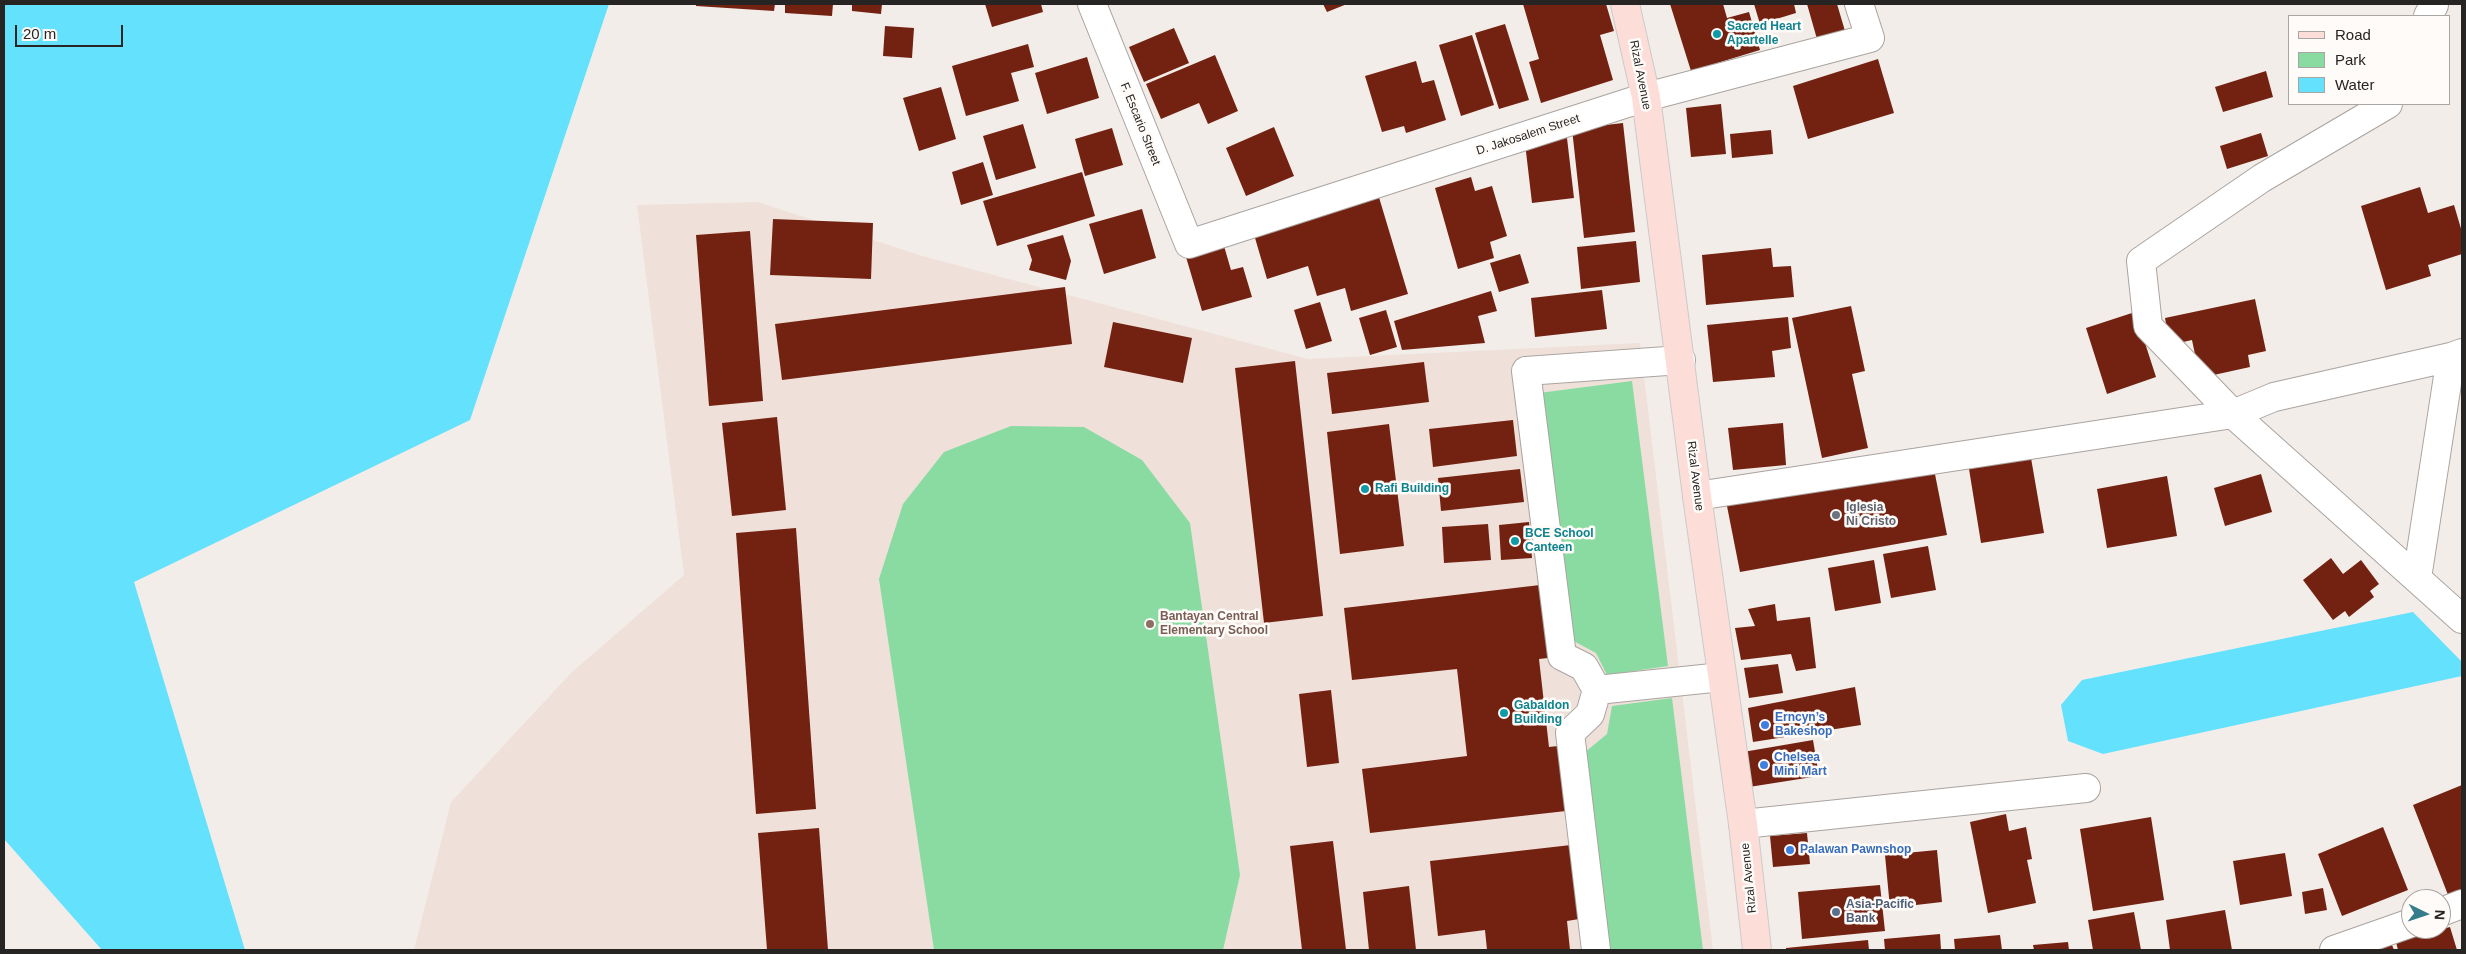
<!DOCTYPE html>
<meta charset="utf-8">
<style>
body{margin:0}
#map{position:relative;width:2466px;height:954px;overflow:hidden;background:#f3ede9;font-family:Arial,sans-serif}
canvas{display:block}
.frame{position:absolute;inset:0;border:5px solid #272523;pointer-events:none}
.legend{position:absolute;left:2288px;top:15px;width:162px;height:90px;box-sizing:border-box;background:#fefbf8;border:1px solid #a8a5a3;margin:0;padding:6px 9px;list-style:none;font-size:15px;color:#272523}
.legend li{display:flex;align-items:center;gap:10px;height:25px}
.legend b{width:25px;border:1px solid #a8a5a3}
.north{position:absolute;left:2401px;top:889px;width:50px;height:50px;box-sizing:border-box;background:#fefbf8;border:1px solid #a8a5a3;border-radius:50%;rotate:94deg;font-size:14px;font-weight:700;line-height:20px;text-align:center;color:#272523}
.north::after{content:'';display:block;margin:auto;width:18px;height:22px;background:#377c8a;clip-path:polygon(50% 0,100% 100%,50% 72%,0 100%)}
.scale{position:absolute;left:15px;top:25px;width:108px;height:22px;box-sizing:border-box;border:2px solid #272523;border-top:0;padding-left:6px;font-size:15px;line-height:18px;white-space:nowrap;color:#272523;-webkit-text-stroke:4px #fefbf8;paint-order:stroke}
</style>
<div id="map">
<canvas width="2466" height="954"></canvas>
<div class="frame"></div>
<ul class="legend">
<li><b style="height:6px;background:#fcddd8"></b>Road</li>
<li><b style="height:14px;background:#89dba2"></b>Park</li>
<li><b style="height:14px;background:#63e1fd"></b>Water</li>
</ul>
<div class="north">N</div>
<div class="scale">20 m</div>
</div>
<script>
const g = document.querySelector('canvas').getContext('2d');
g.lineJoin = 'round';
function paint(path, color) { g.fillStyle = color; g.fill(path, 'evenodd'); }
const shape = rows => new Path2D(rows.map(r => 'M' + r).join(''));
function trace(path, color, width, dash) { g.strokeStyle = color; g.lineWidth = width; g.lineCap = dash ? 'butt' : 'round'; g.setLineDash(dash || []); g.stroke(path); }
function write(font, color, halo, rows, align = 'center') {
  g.font = font + ' Arial,sans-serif'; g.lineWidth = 5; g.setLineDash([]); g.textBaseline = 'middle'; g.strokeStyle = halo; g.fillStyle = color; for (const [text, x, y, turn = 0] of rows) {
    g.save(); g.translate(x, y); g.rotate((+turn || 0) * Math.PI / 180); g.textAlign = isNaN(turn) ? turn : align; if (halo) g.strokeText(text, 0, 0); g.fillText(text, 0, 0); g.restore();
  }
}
const built = shape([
 [758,202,919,255,1308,359,1640,343,1713,950,414,950,451,802,572,672,684,575,637,205]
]);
const green = shape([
 [1632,381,1668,666,1607,675,1596,653,1570,639,1539,393],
 [1011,426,1084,427,1142,460,1190,523,1240,875,1223,950,934,950,879,579,903,504,944,452],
 [1672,698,1703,950,1608,950,1584,753,1607,734,1612,706]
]);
const water = shape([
 [4,4,609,4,470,420,134,582,245,950,102,950,4,839],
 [2413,612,2462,662,2462,676,2103,754,2068,741,2061,705,2082,680]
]);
const building = shape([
 [696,4,775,4,774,11,696,6],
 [785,4,833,4,832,16,785,13],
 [852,4,882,4,881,14,852,11],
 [985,4,1041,4,1043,12,992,27],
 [1323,4,1347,4,1327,12],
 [1523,4,1606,4,1614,31,1600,35,1613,80,1541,103,1529,62,1539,59],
 [1670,4,1723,4,1727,18,1749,12,1760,50,1691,71],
 [1754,4,1794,4,1796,13,1760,24],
 [1807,4,1837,4,1845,31,1817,39],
 [1505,24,1529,100,1499,109,1475,33],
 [885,26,914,28,912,58,883,56],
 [1174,28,1189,63,1144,82,1129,47],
 [1472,35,1494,105,1461,116,1439,45],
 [1028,44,1034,67,1011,73,1019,101,966,116,952,66],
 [1215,55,1238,111,1208,124,1199,103,1161,119,1146,84],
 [1087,57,1099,98,1047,114,1035,73],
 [1878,59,1894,113,1808,139,1793,86],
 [1416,61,1422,83,1434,80,1446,120,1406,133,1404,126,1382,132,1365,76],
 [2266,71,2273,97,2223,112,2215,87],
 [941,87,956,139,919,151,903,98],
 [1721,104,1726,154,1691,157,1686,108],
 [1623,123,1635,232,1584,238,1572,129],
 [1023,124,1036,168,996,180,983,136],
 [1274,127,1294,176,1246,196,1226,148],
 [1112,128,1123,165,1085,176,1075,139],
 [1771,130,1773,154,1732,158,1730,134],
 [2261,133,2268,156,2227,169,2220,146],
 [1567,138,1574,198,1532,203,1525,143],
 [983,162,993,195,961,205,952,172],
 [1082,172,1095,216,997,246,983,201],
 [1471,177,1475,191,1492,186,1507,236,1490,242,1494,258,1458,269,1435,188],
 [2420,187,2428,213,2454,205,2462,232,2462,254,2428,265,2431,276,2386,290,2361,206],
 [1378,194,1408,294,1351,311,1345,288,1317,296,1308,266,1267,279,1253,231],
 [1142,209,1156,258,1104,274,1089,224],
 [773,219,873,223,871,279,770,275],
 [750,231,763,401,709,406,696,235],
 [1063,235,1071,261,1066,280,1029,270,1032,260,1027,245],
 [1636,241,1640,282,1581,289,1577,247],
 [1224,246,1231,270,1243,267,1252,297,1202,311,1186,257],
 [1771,248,1773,267,1791,266,1794,297,1706,305,1702,255],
 [1520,254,1529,283,1499,292,1490,263],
 [1065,287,1072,344,782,380,775,324],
 [1602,290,1607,329,1535,337,1531,298],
 [1491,291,1497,311,1478,316,1485,343,1402,350,1394,321],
 [2255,299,2266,351,2248,355,2250,367,2200,378,2192,340,2170,345,2165,318],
 [1320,302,1332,341,1306,349,1294,310],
 [1851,306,1865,371,1852,374,1868,448,1822,458,1792,318],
 [1386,310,1397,347,1370,355,1359,318],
 [2135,312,2156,377,2107,394,2086,328],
 [1788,317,1791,348,1772,351,1775,377,1713,382,1707,325],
 [1113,322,1192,338,1183,383,1104,367],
 [1295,361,1323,616,1264,623,1235,368],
 [1424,362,1429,402,1332,414,1327,373],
 [777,417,786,510,732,516,722,423],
 [1513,420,1517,456,1433,467,1429,429],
 [1783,423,1786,465,1733,470,1728,428],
 [1389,424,1404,546,1340,554,1327,432],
 [2031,458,2044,533,1981,543,1969,469],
 [1933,464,1947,535,1740,572,1725,496],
 [1520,469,1524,502,1441,511,1438,478],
 [2261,474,2272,512,2225,526,2214,488],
 [2167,476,2177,536,2107,548,2097,489],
 [1529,522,1532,558,1501,560,1499,525],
 [1488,524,1491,560,1444,563,1442,527],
 [796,528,816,809,756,814,736,533],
 [1928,546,1936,590,1891,598,1883,554],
 [2331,558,2343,574,2361,560,2379,584,2370,591,2374,597,2349,617,2345,611,2333,620,2303,580],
 [1874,560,1881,603,1835,611,1828,568],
 [1540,585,1548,658,1539,659,1549,747,1558,746,1566,811,1370,833,1362,769,1467,756,1457,669,1352,680,1344,608],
 [1775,604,1777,621,1810,617,1816,668,1796,671,1791,654,1741,660,1735,628,1755,626,1748,609],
 [1778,664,1783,693,1749,698,1744,668],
 [1855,687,1861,725,1753,742,1748,708],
 [1331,690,1339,763,1307,767,1299,694],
 [1813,740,1819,776,1749,787,1743,752],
 [2462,785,2462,895,2450,900,2413,805],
 [2006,814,2009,831,2026,827,2032,859,2027,860,2036,903,1988,913,1970,822],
 [2151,817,2164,900,2093,911,2080,829],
 [2383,827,2408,890,2342,916,2318,854],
 [819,828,828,950,767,950,758,833],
 [1807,833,1810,864,1773,867,1770,836],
 [1333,841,1346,950,1302,950,1290,846],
 [1571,845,1579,919,1567,921,1570,950,1487,950,1485,930,1438,936,1430,861],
 [1937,850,1942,902,1890,908,1885,855],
 [2285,853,2292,896,2240,905,2233,861],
 [1880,885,1885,931,1802,939,1798,892],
 [1409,886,1416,950,1369,950,1363,892],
 [2323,888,2327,910,2305,914,2302,892],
 [2225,910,2232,950,2170,950,2166,920],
 [2134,912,2141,950,2093,950,2088,920],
 [2450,927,2457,950,2398,950,2396,942],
 [1940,934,1941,950,1885,950,1884,939],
 [2000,935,2002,950,1955,950,1954,939],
 [1868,940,1869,950,1786,950,1786,948],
 [2390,940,2394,950,2360,950],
 [2068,942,2069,950,2034,950,2033,945]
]);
const minor = shape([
 [1092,4,1189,244,1646,97,1870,38,1859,4],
 [2428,16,2434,5],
 [2462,353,2451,357,2274,397,2233,414,2462,619],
 [2233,414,2148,326,2141,261,2262,178,2388,104],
 [1697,496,2233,414],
 [2417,578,2451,357],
 [1597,690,1722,677],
 [1743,824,2086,788],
 [2441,912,2462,904],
 [1596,950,1570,733,1590,714,1597,690,1584,667,1562,656,1526,371,1681,360],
 [2334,950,2411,923]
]);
const major = shape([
 [1625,4,1646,97,1697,496,1743,824,1757,950]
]);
const markers = [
 [1717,34,5,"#0f9aa8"],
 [1365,489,5,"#0f9aa8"],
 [1836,515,5,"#6b7280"],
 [1515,541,5,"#0f9aa8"],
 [1150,624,5,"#8d6e63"],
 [1504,713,5,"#0f9aa8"],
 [1765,725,5,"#3f7fe0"],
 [1764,765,5,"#3f7fe0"],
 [1790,850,5,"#3f7fe0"],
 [1836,912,5,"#5c6f8a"]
];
const cultureNames = [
 ["Sacred Heart",1727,27],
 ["Apartelle",1727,41],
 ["Rafi Building",1375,489],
 ["BCE School",1525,534],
 ["Canteen",1525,548],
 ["Gabaldon",1514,706],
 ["Building",1514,720]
];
const streetNames = [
 ["Rizal Avenue",1640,75,79],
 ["F. Escario Street",1140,124,68],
 ["D. Jakosalem Street",1528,135,-18],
 ["Rizal Avenue",1695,476,83],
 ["Rizal Avenue",1749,878,-96]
];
const worshipNames = [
 ["Iglesia",1846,508],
 ["Ni Cristo",1846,522]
];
const educationNames = [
 ["Bantayan Central",1160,617],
 ["Elementary School",1160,631]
];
const shopNames = [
 ["Erncyn’s",1775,718],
 ["Bakeshop",1775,732],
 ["Chelsea",1774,758],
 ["Mini Mart",1774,772],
 ["Palawan Pawnshop",1800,850]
];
const serviceNames = [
 ["Asia-Pacific",1846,905],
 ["Bank",1846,919]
];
paint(built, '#efe1d9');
paint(green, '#89dba2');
paint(water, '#63e1fd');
paint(building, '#732211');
trace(minor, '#aaa4a1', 30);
trace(major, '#cbcbca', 30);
trace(minor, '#fff', 28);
trace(major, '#fcddd8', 28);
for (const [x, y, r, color] of markers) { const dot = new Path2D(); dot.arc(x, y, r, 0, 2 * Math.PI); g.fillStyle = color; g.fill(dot); trace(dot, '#fefbf8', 2); }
write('bold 12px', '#0d838f', '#fefbf8', cultureNames, 'left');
write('12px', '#272523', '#fefbf8', streetNames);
write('bold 12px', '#5b616d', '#fefbf8', worshipNames, 'left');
write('bold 12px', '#785e54', '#fefbf8', educationNames, 'left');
write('bold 12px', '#366cbe', '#fefbf8', shopNames, 'left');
write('bold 12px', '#4e5e75', '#fefbf8', serviceNames, 'left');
</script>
